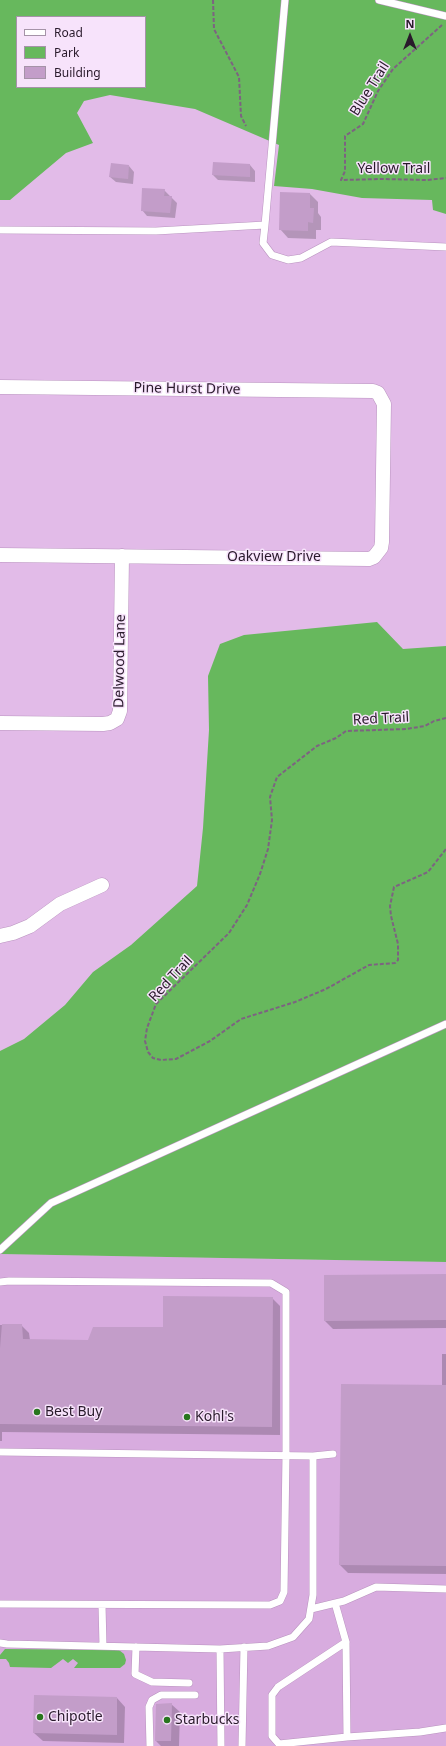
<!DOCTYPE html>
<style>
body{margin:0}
#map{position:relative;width:446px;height:1746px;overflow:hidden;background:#e2bbe8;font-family:"Noto Sans",sans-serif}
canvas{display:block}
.legend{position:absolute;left:16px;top:16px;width:130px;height:72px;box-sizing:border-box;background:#f7e3fb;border:1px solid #a593a8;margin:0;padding:5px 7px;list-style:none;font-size:12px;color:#291a2b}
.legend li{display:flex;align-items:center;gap:8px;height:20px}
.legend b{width:20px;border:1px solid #a593a8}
.north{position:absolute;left:390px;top:16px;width:40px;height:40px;-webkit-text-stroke:3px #f7e3fb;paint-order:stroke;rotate:0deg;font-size:11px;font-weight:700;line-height:16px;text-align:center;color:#291a2b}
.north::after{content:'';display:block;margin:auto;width:14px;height:18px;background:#291a2b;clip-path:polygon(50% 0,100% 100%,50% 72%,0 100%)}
</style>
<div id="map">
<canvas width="446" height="1746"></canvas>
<ul class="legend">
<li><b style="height:5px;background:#fff"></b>Road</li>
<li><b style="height:11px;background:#67b85d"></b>Park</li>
<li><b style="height:11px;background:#c39dc9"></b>Building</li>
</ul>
<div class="north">N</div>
</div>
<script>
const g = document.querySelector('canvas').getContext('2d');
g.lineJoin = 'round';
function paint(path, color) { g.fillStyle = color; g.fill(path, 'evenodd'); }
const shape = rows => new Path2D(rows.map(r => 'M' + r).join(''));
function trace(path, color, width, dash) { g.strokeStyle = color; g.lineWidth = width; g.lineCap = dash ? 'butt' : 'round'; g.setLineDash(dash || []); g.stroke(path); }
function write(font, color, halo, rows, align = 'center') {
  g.font = font + ' "Noto Sans",sans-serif'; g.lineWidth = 3; g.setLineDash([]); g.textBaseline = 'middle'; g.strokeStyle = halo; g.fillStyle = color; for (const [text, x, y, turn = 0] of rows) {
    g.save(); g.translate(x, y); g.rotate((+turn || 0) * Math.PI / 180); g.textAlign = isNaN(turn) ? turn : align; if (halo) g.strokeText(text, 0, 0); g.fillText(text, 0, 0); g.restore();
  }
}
const built = shape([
 [0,1254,446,1262,446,1746,0,1746]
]);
const green = shape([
 [0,0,446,0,446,214,433,210,432,200,362,198,312,189,274,186,279,145,195,109,110,95,84,101,77,113,93,143,66,153,10,200,0,200],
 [17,17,145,17,145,87,17,87],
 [377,622,403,649,446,646,446,1262,0,1254,0,1051,24,1039,65,1005,93,972,131,945,197,886,203,828,209,730,208,676,220,644,244,635],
 [5,1649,119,1650,124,1654,126,1660,125,1664,120,1668,74,1668,78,1663,73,1659,68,1663,63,1659,51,1668,10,1667,9,1663,6,1659,0,1659,0,1655]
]);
const shadow = shape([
 [214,163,250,165,255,171,255,182,218,180,213,175],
 [129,166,134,172,133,184,116,182,110,177],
 [164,190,177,203,175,218,147,216,142,210],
 [310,194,318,202,318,213,321,217,321,230,316,230,316,239,288,238,280,229],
 [446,1275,446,1328,333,1329,325,1321],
 [272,1298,280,1306,280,1435,2,1432,2,1441,0,1441,0,1325,21,1325,29,1333,30,1340,89,1341,164,1328],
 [442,1354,446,1354,446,1574,348,1573,340,1565,442,1386],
 [35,1696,117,1698,125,1707,124,1743,43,1741,34,1733],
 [171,1704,180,1712,179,1746,161,1746,156,1741]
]);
const building = shape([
 [213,162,250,164,250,177,212,175],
 [111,163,129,165,128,179,109,177],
 [142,188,165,189,164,196,172,196,170,213,141,211],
 [280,192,310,193,310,208,314,208,313,223,308,222,308,231,279,230],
 [446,1274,446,1320,324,1321,324,1275],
 [163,1296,273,1297,272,1427,0,1424,0,1348,2,1324,22,1324,23,1339,88,1340,93,1327,163,1327],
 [341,1384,446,1385,446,1566,339,1565],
 [34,1695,117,1697,117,1735,33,1733],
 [172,1703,171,1741,155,1741,156,1704]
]);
const path = shape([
 [213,0,214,29,239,77,241,116,246,126],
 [442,25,393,69,378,91,363,124,345,136,345,171,341,180,382,179,427,180,446,178],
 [446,718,434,721,425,726,406,729,346,731,336,738,317,746,277,777,270,797,272,820,268,849,260,874,247,905,229,933,156,1004,147,1028,145,1041,148,1052,153,1058,161,1060,176,1059,210,1041,241,1019,295,1002,326,989,369,965,395,963,398,960,398,944,391,916,390,906,394,887,428,872,446,849]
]);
const lane = shape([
 [379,0,446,16],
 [265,225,285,0],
 [0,230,156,231,265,225,263,243,272,255,288,260,301,258,331,242,446,247],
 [0,1250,51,1203,446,1024],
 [0,1282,9,1281,271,1283,286,1292,286,1455,284,1592,280,1601,270,1605,0,1604],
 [0,1452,313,1456,333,1454],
 [335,1603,346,1642,347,1737,420,1732,446,1728],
 [102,1605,103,1646],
 [311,1609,344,1601,376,1587,446,1589],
 [346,1642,278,1687,272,1695,272,1736,279,1744,347,1737],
 [0,1643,7,1644,220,1649,268,1646,293,1637,309,1619,313,1595,313,1456],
 [136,1647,135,1674,152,1682,189,1683],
 [220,1649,221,1746],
 [150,1746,149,1707,152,1700,161,1695,195,1695],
 [242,1746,244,1647]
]);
const street = shape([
 [0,387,373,391,378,393,384,404,382,542,381,548,374,557,369,559,0,555],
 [0,723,103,724,110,723,117,719,120,711,122,556],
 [0,936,13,933,30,926,60,904,102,885]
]);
const markers = [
 [37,1412,4,"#28761e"],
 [187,1417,4,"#28761e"],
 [40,1717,4,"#28761e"],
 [167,1720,4,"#28761e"]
];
const streetNames = [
 ["Blue Trail",370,89,-58],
 ["Yellow Trail",394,169],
 ["Pine Hurst Drive",187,389,1],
 ["Oakview Drive",274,557],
 ["Delwood Lane",120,661,-89],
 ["Red Trail",381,719,-3],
 ["Red Trail",171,979,-47]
];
const poiNames = [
 ["Best Buy",45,1412],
 ["Kohl's",195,1417],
 ["Chipotle",48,1717],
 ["Starbucks",175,1720]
];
paint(built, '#d8acdf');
paint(green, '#67b85d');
paint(shadow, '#0003');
paint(building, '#c39dc9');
trace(lane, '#b993bf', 8);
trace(street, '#b993bf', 15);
trace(path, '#7d6381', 2, [4, 2]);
trace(lane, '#fff', 7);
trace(street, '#fff', 14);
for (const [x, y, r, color] of markers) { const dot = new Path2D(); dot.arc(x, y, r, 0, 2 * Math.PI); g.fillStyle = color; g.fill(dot); trace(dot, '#f7e3fb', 1.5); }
write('14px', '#291a2b', '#f7e3fb', streetNames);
write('14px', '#291a2b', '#f7e3fb', poiNames, 'left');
</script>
